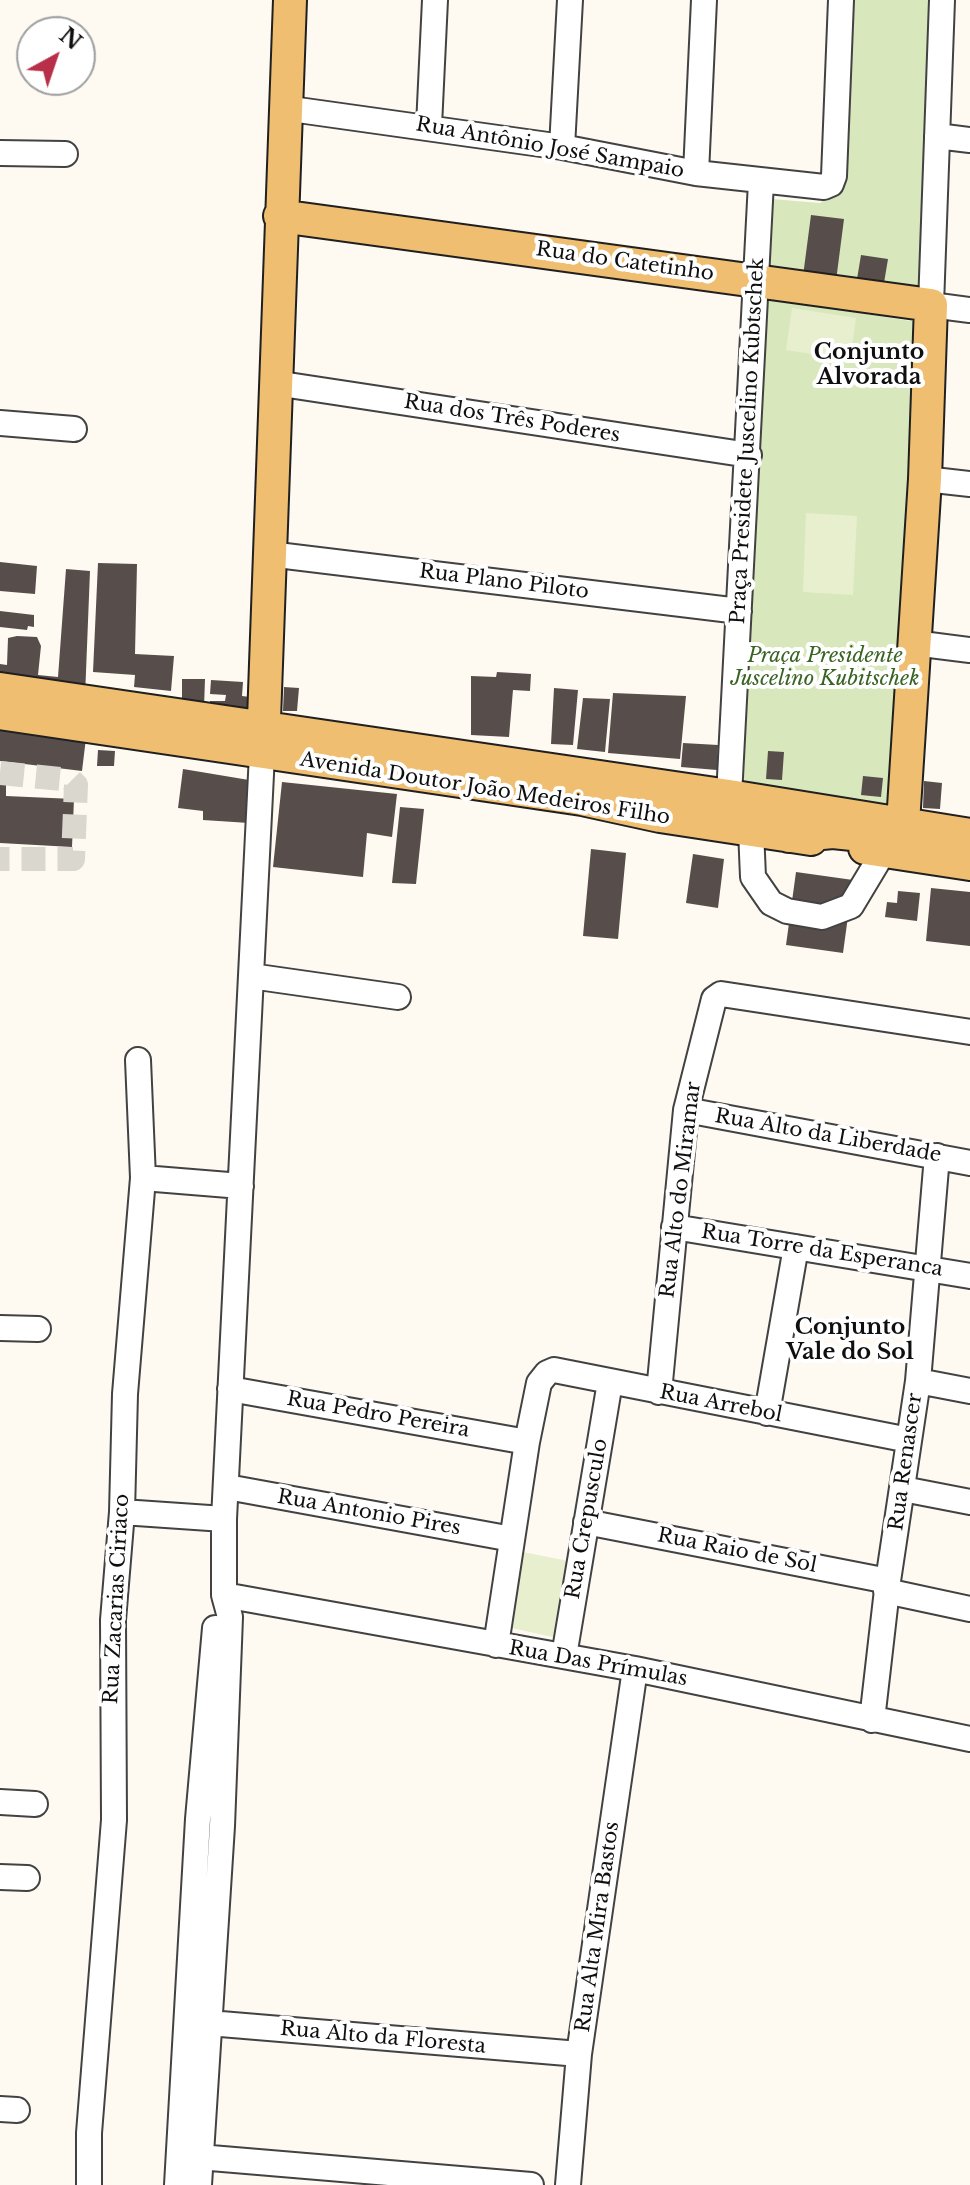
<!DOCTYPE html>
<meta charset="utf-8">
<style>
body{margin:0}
#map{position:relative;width:970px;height:2185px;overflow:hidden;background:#fefaf1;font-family:"Libre Baskerville",serif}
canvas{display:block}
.north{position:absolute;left:16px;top:16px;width:80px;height:80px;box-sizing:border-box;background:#fff;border:2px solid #9f9f9f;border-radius:50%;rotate:40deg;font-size:22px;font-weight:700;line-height:32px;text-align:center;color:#0f0f0f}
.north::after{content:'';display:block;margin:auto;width:28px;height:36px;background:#b72f49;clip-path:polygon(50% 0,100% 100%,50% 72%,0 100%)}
</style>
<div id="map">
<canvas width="970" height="2185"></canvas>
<div class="north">N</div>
</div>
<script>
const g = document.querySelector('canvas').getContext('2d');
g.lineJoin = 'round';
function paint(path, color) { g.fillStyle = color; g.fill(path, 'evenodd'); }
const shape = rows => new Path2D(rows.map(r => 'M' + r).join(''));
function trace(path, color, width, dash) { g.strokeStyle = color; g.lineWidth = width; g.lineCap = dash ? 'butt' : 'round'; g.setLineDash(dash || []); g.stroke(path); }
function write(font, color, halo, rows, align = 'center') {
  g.font = font + ' "Libre Baskerville",serif'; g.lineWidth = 8; g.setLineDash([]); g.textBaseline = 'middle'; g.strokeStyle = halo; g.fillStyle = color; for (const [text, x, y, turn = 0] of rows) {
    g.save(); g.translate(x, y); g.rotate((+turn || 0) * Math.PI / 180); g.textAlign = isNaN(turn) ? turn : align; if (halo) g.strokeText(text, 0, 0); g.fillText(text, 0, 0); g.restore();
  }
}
const green = shape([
 [847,0,936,0,921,296,766,276,772,199,820,203,839,190],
 [766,298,923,323,892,811,759,795,739,774]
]);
const pitch = shape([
 [792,308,856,318,850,360,786,350],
 [806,513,857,516,853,595,803,592],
 [523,1552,573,1562,557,1638,507,1627]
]);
const building = shape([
 [811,215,844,219,836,281,803,276],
 [861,255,888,259,883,289,856,285],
 [0,562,37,566,35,594,0,591],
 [98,563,137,564,135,654,174,656,171,691,134,687,135,675,93,672],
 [66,569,90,571,85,697,0,684,0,664,7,665,8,638,17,636,37,637,41,646,38,675,58,677],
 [0,611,34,615,34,627,28,626,27,630,0,627],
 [497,672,531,674,530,691,513,690,509,737,471,735,471,676,496,677],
 [182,679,205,679,204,708,182,707],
 [211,680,243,682,242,696,250,697,248,711,210,709,210,701,225,701,226,695,210,694],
 [284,687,299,688,297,711,283,711],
 [554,688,578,690,573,745,551,744],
 [613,693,686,696,680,759,608,753],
 [583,698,610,699,605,752,577,749],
 [0,728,86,738,82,771,0,761],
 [683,743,718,745,717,770,681,767],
 [98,750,115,751,114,766,97,766],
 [768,751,784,752,782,780,766,779],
 [183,769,249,780,249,823,203,820,203,811,178,808],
 [863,776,883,778,881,797,861,795],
 [0,781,6,781,6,796,74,799,72,847,0,843],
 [924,781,942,783,940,809,923,808],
 [282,782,397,794,392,837,367,833,363,877,273,867],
 [400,807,424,809,416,884,392,883],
 [591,849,626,853,618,939,583,936],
 [693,854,724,859,718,908,686,903],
 [796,872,853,880,843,953,786,945],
 [931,888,970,892,970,946,926,941],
 [898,891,920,893,917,921,885,917,887,902,897,903]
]);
const minorTunnel = shape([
 [0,773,71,780,76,785,73,859,0,859]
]);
const minor = shape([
 [942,0,931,305,970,310],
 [284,108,562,147,696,173,824,187,831,184,834,176,841,0],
 [429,126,435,0],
 [937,136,970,140],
 [562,147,570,0],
 [0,153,65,154],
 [696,173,704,0],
 [275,383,749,455],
 [0,423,74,429],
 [925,479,970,484],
 [269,554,739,611],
 [914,643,970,650],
 [729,796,761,182],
 [751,830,753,877,771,903,787,911,822,917,851,906,884,851],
 [251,976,398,997],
 [686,1110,970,1163],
 [143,1178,241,1186],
 [674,1227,970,1276],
 [0,1328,38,1329],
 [918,1381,970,1391],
 [230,1389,527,1442],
 [659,1392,686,1110,714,999,721,994,970,1032],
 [767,1413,796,1247],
 [227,1487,512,1539],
 [903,1489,970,1502],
 [122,1512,224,1519],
 [586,1522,888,1581],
 [886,1591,970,1609],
 [224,1595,635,1669,970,1739],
 [496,1645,527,1442,539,1383,547,1373,554,1370,909,1440],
 [564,1656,610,1382],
 [872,1720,888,1581,918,1381,937,1156],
 [0,1802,35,1804],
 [0,1877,27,1878],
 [197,2022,579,2054],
 [0,2109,17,2110],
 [187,2156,531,2185],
 [89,2185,89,2133,114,1820,113,1620,122,1512,125,1394,143,1178,138,1060],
 [177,2185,198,1819,215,1628],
 [199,2185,222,1826,230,1617,224,1595,224,1519,262,754],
 [568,2185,579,2054,635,1669]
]);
const major = shape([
 [280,216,931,305,925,479,903,823,891,838,833,832,789,836],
 [0,689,729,796,970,835],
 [0,713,582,799,660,816,811,839],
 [263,747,290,0],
 [865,848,970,864]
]);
const streetNames = [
 ["Rua Antônio José Sampaio",550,148,10],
 ["Rua do Catetinho",625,262,8],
 ["Rua dos Três Poderes",512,419,9],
 ["Praça Presidete Juscelino Kubtschek",748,441,-87],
 ["Rua Plano Piloto",504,582,7],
 ["Avenida Doutor João Medeiros Filho",485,789,9],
 ["Rua Alto da Liberdade",828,1136,10],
 ["Rua Alto do Miramar",681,1190,-83],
 ["Rua Torre da Esperanca",822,1251,9],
 ["Rua Arrebol",721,1404,11],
 ["Rua Pedro Pereira",378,1415,10],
 ["Rua Renascer",906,1462,-82],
 ["Rua Antonio Pires",369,1513,10],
 ["Rua Crepusculo",587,1519,-80],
 ["Rua Raio de Sol",737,1551,11],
 ["Rua Zacarias Ciriaco",117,1599,-87],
 ["Rua Das Prímulas",598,1664,10],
 ["Rua Alta Mira Bastos",598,1927,-82],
 ["Rua Alto da Floresta",383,2038,5]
];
const parkNames = [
 ["Praça Presidente",825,656],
 ["Juscelino Kubitschek",825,679]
];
const neighbourhoodNames = [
 ["Conjunto",869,353],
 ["Alvorada",869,378],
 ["Conjunto",850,1328],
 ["Vale do Sol",850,1353]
];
paint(green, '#d9e7bc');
paint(pitch, '#e8efce');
paint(building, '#574e4c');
trace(minorTunnel, '#dad7cf', 24, [24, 12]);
trace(minor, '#424242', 28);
trace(major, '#202020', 36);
trace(minor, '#fff', 24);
trace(major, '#f0be70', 32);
write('20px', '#0f0f0f', '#fff', streetNames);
write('italic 20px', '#396323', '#fff', parkNames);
write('bold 22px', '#0f0f0f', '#fff', neighbourhoodNames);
</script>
